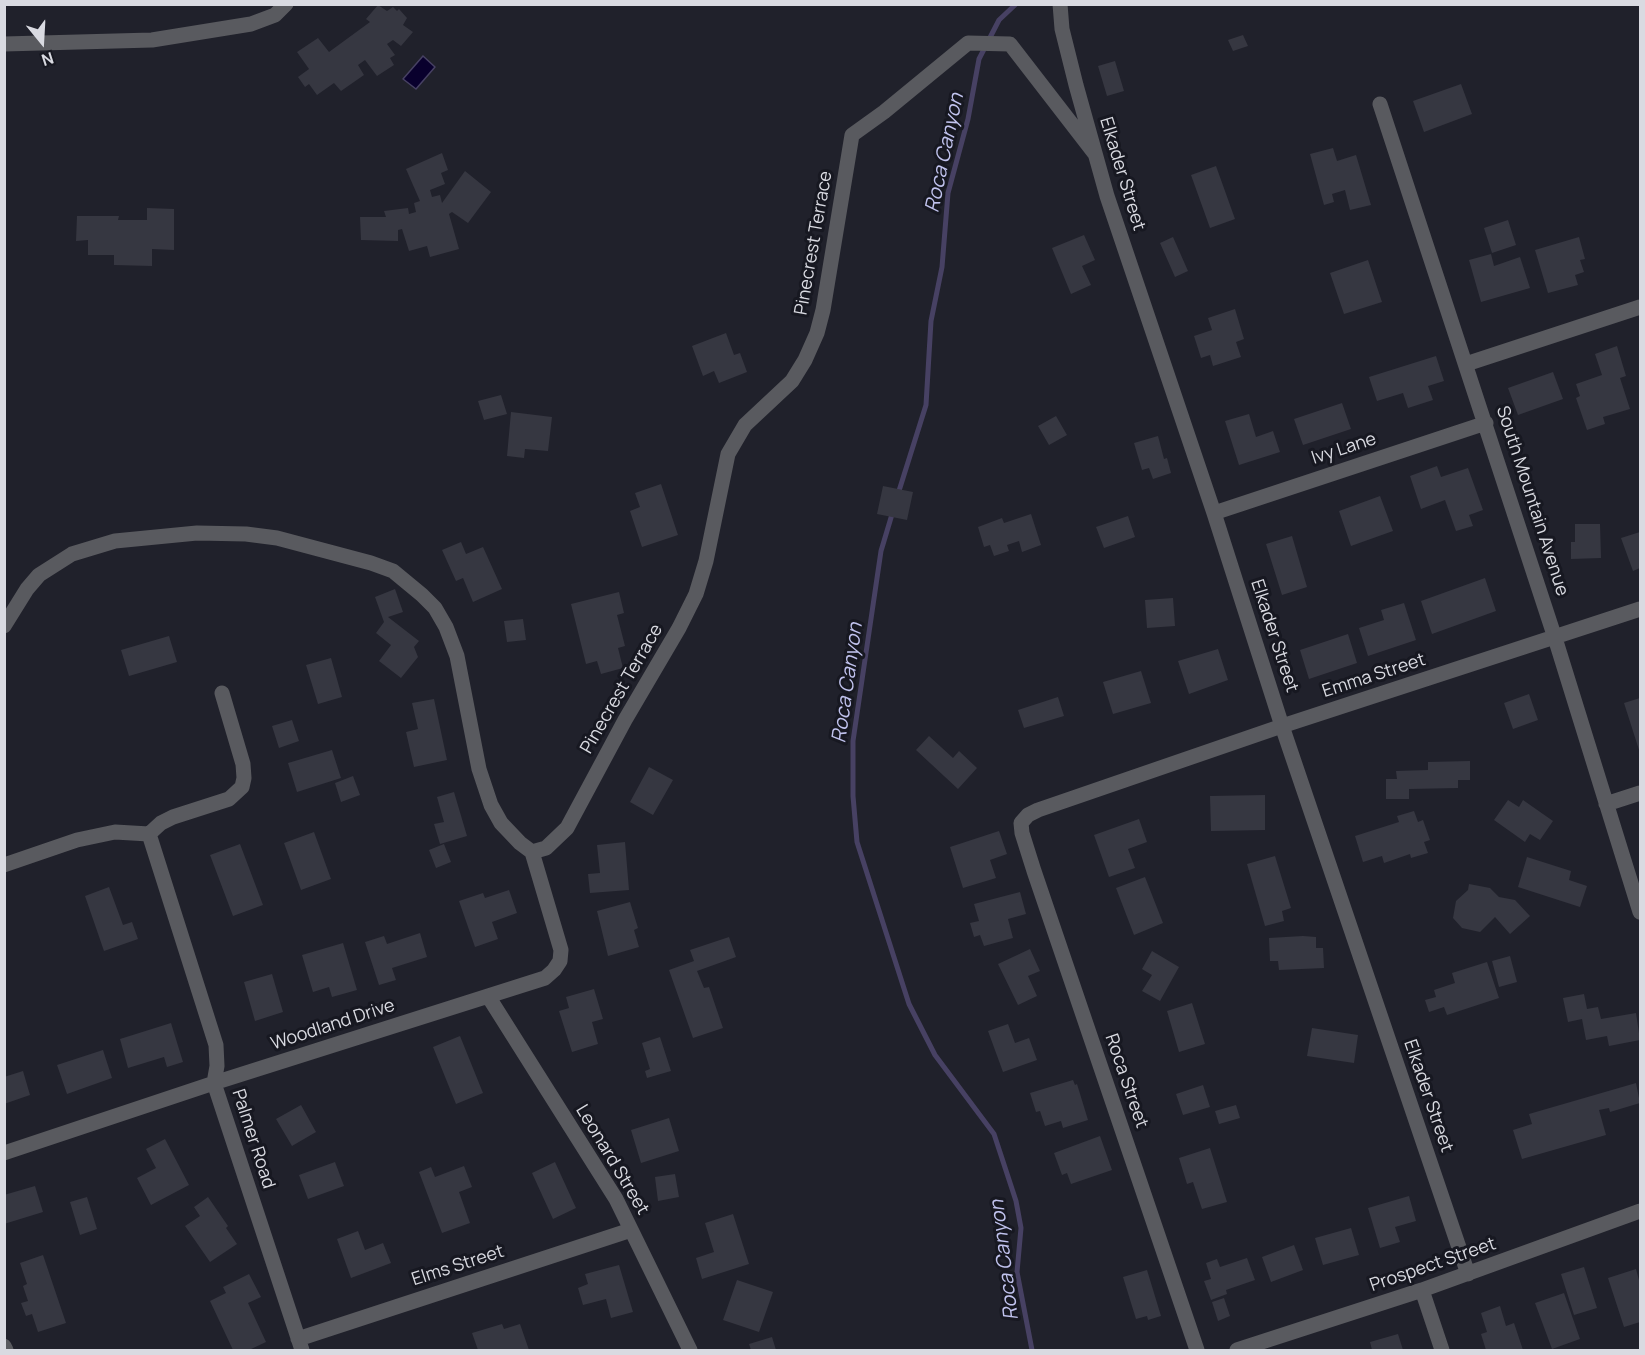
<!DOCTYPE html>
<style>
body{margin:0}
#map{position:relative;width:1645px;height:1355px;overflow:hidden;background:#20212b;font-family:Manrope,sans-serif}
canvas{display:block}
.frame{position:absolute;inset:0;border:6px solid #d9dae1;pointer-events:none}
.north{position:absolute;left:12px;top:12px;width:60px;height:60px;-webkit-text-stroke:4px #171821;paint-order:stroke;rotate:162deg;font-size:16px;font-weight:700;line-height:24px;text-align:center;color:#d9dae1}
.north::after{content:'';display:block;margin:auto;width:21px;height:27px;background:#d9dae1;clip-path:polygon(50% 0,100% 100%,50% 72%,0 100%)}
</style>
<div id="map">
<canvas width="1645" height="1355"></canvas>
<div class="frame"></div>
<div class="north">N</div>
</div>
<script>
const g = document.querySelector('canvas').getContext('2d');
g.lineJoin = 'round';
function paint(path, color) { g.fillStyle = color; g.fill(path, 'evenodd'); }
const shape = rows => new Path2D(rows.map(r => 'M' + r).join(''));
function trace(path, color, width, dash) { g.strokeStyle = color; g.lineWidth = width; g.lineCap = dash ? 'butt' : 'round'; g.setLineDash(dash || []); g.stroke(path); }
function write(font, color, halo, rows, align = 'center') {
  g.font = font + ' Manrope,sans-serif'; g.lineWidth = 6; g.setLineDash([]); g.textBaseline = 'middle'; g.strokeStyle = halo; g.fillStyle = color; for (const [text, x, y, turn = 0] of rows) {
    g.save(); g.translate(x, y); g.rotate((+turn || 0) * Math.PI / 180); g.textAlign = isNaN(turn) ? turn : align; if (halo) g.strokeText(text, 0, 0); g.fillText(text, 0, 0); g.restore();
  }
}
const water = shape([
 [423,56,435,67,416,89,403,79,423,56]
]);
const stream = shape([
 [898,494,926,405,931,321,942,267,948,193,968,119,979,59,999,20,1016,4],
 [893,511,881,551,853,741,853,796,857,842,909,1004,935,1055,994,1134,1016,1201,1021,1228,1017,1272,1032,1350]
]);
const building = shape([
 [378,5,387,11,393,7,397,11,399,9,407,18,403,25,413,32,401,46,393,40,387,44,395,55,390,58,394,65,377,76,365,60,358,65,364,75,341,91,334,83,317,95,309,84,305,87,298,77,309,69,297,52,318,38,329,52,370,22,366,19],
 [1243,35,1248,46,1233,51,1228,40],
 [1115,61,1124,91,1107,96,1098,66],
 [1461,84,1472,114,1424,132,1413,101],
 [1333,148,1337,161,1356,155,1371,205,1350,210,1345,190,1332,194,1334,202,1324,205,1310,154],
 [442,153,448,170,441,173,445,184,430,190,432,197,440,195,442,203,465,171,491,192,468,223,452,212,449,214,459,249,430,257,427,246,409,251,402,229,398,230,398,241,361,240,360,217,386,217,384,211,408,208,409,214,416,212,414,203,420,201,406,169],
 [1216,166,1235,219,1210,228,1191,175],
 [147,208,174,209,174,250,152,249,152,266,114,265,114,255,88,255,88,240,76,241,77,216,119,216,118,220,147,220],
 [1508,220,1516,245,1492,253,1484,228],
 [1084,235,1095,260,1082,266,1091,285,1071,294,1052,248],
 [1173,237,1188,271,1175,277,1160,243],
 [1579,237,1585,259,1580,260,1584,272,1575,275,1578,285,1548,293,1535,250],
 [1491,254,1494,266,1520,257,1530,288,1481,302,1469,260],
 [1368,260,1382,302,1344,314,1330,273],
 [1235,309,1244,339,1236,342,1241,357,1213,366,1210,355,1201,358,1194,336,1212,330,1208,318],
 [726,333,734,355,740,353,747,372,719,383,714,371,703,376,692,346],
 [1617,346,1626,376,1620,378,1630,409,1603,417,1605,424,1587,430,1576,398,1580,396,1576,384,1602,375,1595,354],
 [1436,356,1444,381,1428,386,1433,400,1408,408,1403,393,1377,401,1369,377],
 [1553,372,1563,399,1518,415,1508,388],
 [501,395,507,414,484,420,478,401],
 [1342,403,1351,429,1303,445,1294,419],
 [511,412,552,417,548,451,525,449,524,458,507,456],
 [1249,414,1256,437,1273,431,1280,452,1239,465,1225,421],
 [1056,416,1067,435,1049,445,1038,426],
 [1158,436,1164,459,1167,458,1171,473,1153,479,1149,468,1142,470,1134,443],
 [1437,466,1441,477,1468,468,1483,510,1469,515,1473,526,1456,531,1445,500,1421,509,1410,476],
 [661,484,678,535,642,547,630,511,640,507,635,493],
 [883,486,913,492,907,520,877,514],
 [1380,496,1393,531,1351,546,1339,511],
 [1031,514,1041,545,1022,552,1019,541,1007,545,1009,551,994,556,990,545,984,547,978,527,1002,518,1004,523],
 [1128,516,1135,537,1104,548,1096,527],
 [1575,524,1600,524,1601,558,1571,559,1571,542,1575,542],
 [1640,532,1640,568,1633,571,1621,538],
 [1292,536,1307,587,1282,595,1266,544],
 [461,542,466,554,483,547,502,589,473,602,463,578,456,581,442,550],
 [1485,578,1496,611,1432,634,1421,601],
 [395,589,403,612,388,617,419,641,414,647,418,657,401,678,379,661,391,645,376,633,384,622,375,597],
 [619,592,624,613,617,615,625,646,618,648,623,668,601,674,597,661,586,664,571,604],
 [1173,598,1175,626,1147,628,1145,600],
 [1404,603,1416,640,1368,656,1359,628,1384,620,1381,610],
 [523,619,526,640,507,642,504,621],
 [1348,634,1357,663,1309,679,1300,650],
 [169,636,177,662,129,676,121,650],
 [1218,649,1228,680,1189,694,1178,661],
 [331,658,342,697,318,704,306,665],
 [1141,671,1151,703,1113,714,1103,682],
 [1529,694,1538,720,1513,729,1504,703],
 [1058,697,1064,716,1024,728,1018,710],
 [1640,698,1640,753,1624,703],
 [434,699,447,760,414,767,406,732,418,729,412,703],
 [292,720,299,741,279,748,272,726],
 [929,736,953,758,959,751,977,768,958,789,916,750],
 [332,750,341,778,297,792,288,763],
 [1470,761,1470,780,1458,780,1458,788,1409,789,1409,799,1386,799,1386,779,1397,779,1396,771,1428,770,1428,762],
 [649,767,673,780,653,815,630,802],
 [353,776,360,795,341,802,335,783],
 [454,792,467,836,440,844,434,824,444,822,437,797],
 [1265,795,1265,830,1211,831,1210,796],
 [1508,800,1519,807,1523,800,1553,821,1540,840,1530,834,1525,842,1494,820],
 [1414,811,1418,822,1423,820,1430,840,1424,842,1428,853,1411,858,1410,854,1384,863,1382,856,1363,862,1355,836,1399,822,1397,816],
 [1139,819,1147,842,1128,849,1135,868,1109,877,1094,835],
 [999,831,1007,854,990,860,996,878,963,888,950,847],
 [314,832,331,879,301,890,284,843],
 [625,842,629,890,590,893,588,874,600,873,597,845],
 [240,844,263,905,233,916,210,855],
 [444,844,451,862,436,868,429,850],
 [1275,856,1291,908,1282,911,1284,921,1265,926,1247,864],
 [1527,857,1571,871,1569,880,1587,886,1580,907,1518,887],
 [1145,877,1163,923,1134,935,1116,888],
 [1469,884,1490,888,1499,897,1515,900,1530,916,1510,934,1495,917,1480,932,1462,928,1453,918,1456,901,1468,890],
 [109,887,123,925,132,922,138,939,104,951,85,896],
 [509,890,517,913,492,922,498,939,475,947,459,901,483,893,485,898],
 [1020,892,1026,914,1008,919,1013,938,984,946,980,935,974,937,970,923,979,921,974,904],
 [630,902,638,928,634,930,639,947,608,956,597,911],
 [420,933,427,957,392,968,396,980,379,985,365,942,384,936,387,944],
 [1303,936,1316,937,1316,948,1323,948,1324,968,1279,970,1278,961,1270,961,1269,938],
 [729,937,736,957,697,971,704,988,709,987,723,1028,693,1038,669,970,694,961,690,950],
 [343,943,357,990,332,997,329,987,313,992,302,955],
 [1030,949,1040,971,1028,976,1037,996,1018,1005,998,964],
 [1152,951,1179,967,1160,1001,1142,991,1152,975,1142,969],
 [1510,956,1517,982,1499,987,1492,961],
 [1487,962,1499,998,1447,1015,1444,1007,1429,1012,1425,1000,1436,997,1434,990,1455,983,1452,973],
 [272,974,283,1012,255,1021,244,982],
 [594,989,603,1019,592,1022,598,1044,572,1052,559,1011,569,1008,566,997],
 [1584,994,1587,1009,1598,1007,1601,1019,1636,1013,1640,1040,1609,1046,1607,1036,1586,1040,1582,1019,1568,1022,1563,998],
 [1192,1003,1205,1044,1179,1052,1167,1011],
 [171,1023,183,1062,167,1067,164,1057,128,1068,120,1039],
 [1008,1024,1015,1043,1029,1038,1037,1060,1003,1072,988,1031],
 [1312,1028,1358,1035,1354,1063,1307,1056],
 [460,1036,483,1093,456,1104,433,1047],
 [660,1037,671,1071,647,1078,645,1071,650,1069,642,1043],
 [103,1050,112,1078,67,1094,57,1065],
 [23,1071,30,1095,4,1104,4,1077],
 [1073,1080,1075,1085,1077,1084,1088,1120,1063,1128,1061,1121,1045,1126,1040,1111,1036,1112,1030,1093],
 [1636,1083,1640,1103,1610,1112,1609,1108,1599,1110,1606,1135,1522,1159,1513,1130,1532,1124,1529,1114],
 [1203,1085,1210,1107,1183,1115,1176,1094],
 [301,1105,316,1132,292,1146,276,1119],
 [1236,1105,1240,1118,1219,1124,1215,1111],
 [669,1118,679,1151,641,1163,631,1130],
 [1100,1136,1112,1170,1071,1184,1067,1173,1062,1175,1054,1153],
 [165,1139,189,1185,151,1205,137,1178,156,1168,146,1149],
 [1210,1148,1227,1202,1202,1209,1193,1182,1187,1184,1179,1158],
 [335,1162,344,1186,308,1199,299,1175],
 [555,1162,576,1208,553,1219,532,1173],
 [464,1166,472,1187,459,1192,470,1223,442,1233,419,1172,431,1167,435,1177],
 [675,1174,679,1197,658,1201,655,1177],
 [35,1186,43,1212,4,1224,4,1195],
 [1409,1196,1416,1221,1395,1227,1400,1242,1380,1248,1368,1208],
 [87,1197,97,1229,80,1235,70,1202],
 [208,1197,228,1226,226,1228,237,1244,210,1262,185,1226,200,1216,194,1207],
 [733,1214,749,1264,702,1279,696,1258,714,1252,705,1223],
 [1351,1228,1359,1255,1323,1265,1315,1238],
 [358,1231,365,1250,383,1243,391,1263,351,1278,337,1239],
 [1294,1245,1303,1270,1271,1282,1262,1257],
 [43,1255,66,1323,38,1332,32,1314,26,1316,21,1303,28,1301,23,1286,27,1284,20,1263],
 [1247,1258,1255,1280,1226,1290,1227,1294,1211,1300,1204,1281,1211,1279,1206,1263,1217,1259,1220,1267],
 [619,1265,633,1312,611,1318,606,1299,583,1305,578,1288,588,1284,585,1274],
 [1584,1267,1597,1308,1574,1315,1561,1274],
 [1636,1269,1640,1284,1640,1322,1624,1327,1608,1278],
 [1147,1270,1161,1316,1148,1320,1147,1316,1136,1319,1123,1277],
 [249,1274,261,1297,248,1303,266,1342,249,1350,233,1350,210,1301,226,1293,223,1287],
 [737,1280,773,1292,759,1332,723,1320],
 [1564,1293,1580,1339,1552,1349,1535,1303],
 [1224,1298,1230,1316,1218,1321,1212,1302],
 [1500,1306,1506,1326,1514,1323,1523,1350,1486,1350,1481,1334,1487,1332,1481,1313],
 [502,1324,504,1329,520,1324,529,1350,478,1350,472,1333],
 [1398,1334,1403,1350,1372,1350,1370,1342],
 [772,1337,776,1350,751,1350,749,1344]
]);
const street = shape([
 [1060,4,1062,29,1076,85,1107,196,1214,513,1282,726,1468,1274],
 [4,44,152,40,251,24,275,15,286,4],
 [1380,104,1555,638,1640,912],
 [1466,364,1640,307],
 [1214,513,1486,423],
 [4,626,27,589,39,575,72,554,115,541,197,533,246,534,277,538,371,563,393,571,422,595,435,608,446,627,457,656,479,769,491,805,501,823,520,843,532,852,546,848,567,828,625,720,679,628,696,594,706,561,728,454,745,425,792,381,805,360,817,333,823,310,852,135,884,112,968,43,1010,44,1095,154],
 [1606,804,1640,793],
 [149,834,216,1045,217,1066,214,1083,302,1350],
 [149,834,161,823,173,817,229,799,242,787,244,778,243,764,222,693],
 [4,865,77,840,115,832,149,834],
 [488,996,616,1199,690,1350],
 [4,1153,214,1083,545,978,554,970,560,961,561,950,532,852],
 [1422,1290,1442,1350],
 [298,1339,631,1230],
 [4,1346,6,1350],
 [1197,1350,1034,871,1022,833,1021,823,1028,815,1038,810,1282,726,1640,609],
 [1237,1350,1422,1290,1640,1211]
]);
const streetNames = [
 ["Elkader Street",1122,174,73],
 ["Pinecrest Terrace",814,243,-80],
 ["Ivy Lane",1344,449,-18],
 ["South Mountain Avenue",1532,501,72],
 ["Elkader Street",1274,636,72],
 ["Emma Street",1374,676,-18],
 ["Pinecrest Terrace",622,689,-60],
 ["Woodland Drive",333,1025,-18],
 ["Roca Street",1126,1081,71],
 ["Elkader Street",1428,1096,71],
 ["Palmer Road",253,1139,72],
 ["Leonard Street",612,1160,59],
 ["Prospect Street",1433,1265,-19],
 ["Elms Street",458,1266,-18]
];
const waterNames = [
 ["Roca Canyon",945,153,-78],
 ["Roca Canyon",848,683,-82],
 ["Roca Canyon",1005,1260,-97]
];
paint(water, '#09002d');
trace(water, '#474163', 1.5);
trace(stream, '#474163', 5);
paint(building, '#363741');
trace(street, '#595a5f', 15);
write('18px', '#d9dae1', '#171821', streetNames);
write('italic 20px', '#c1c3ee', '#171821', waterNames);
</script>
